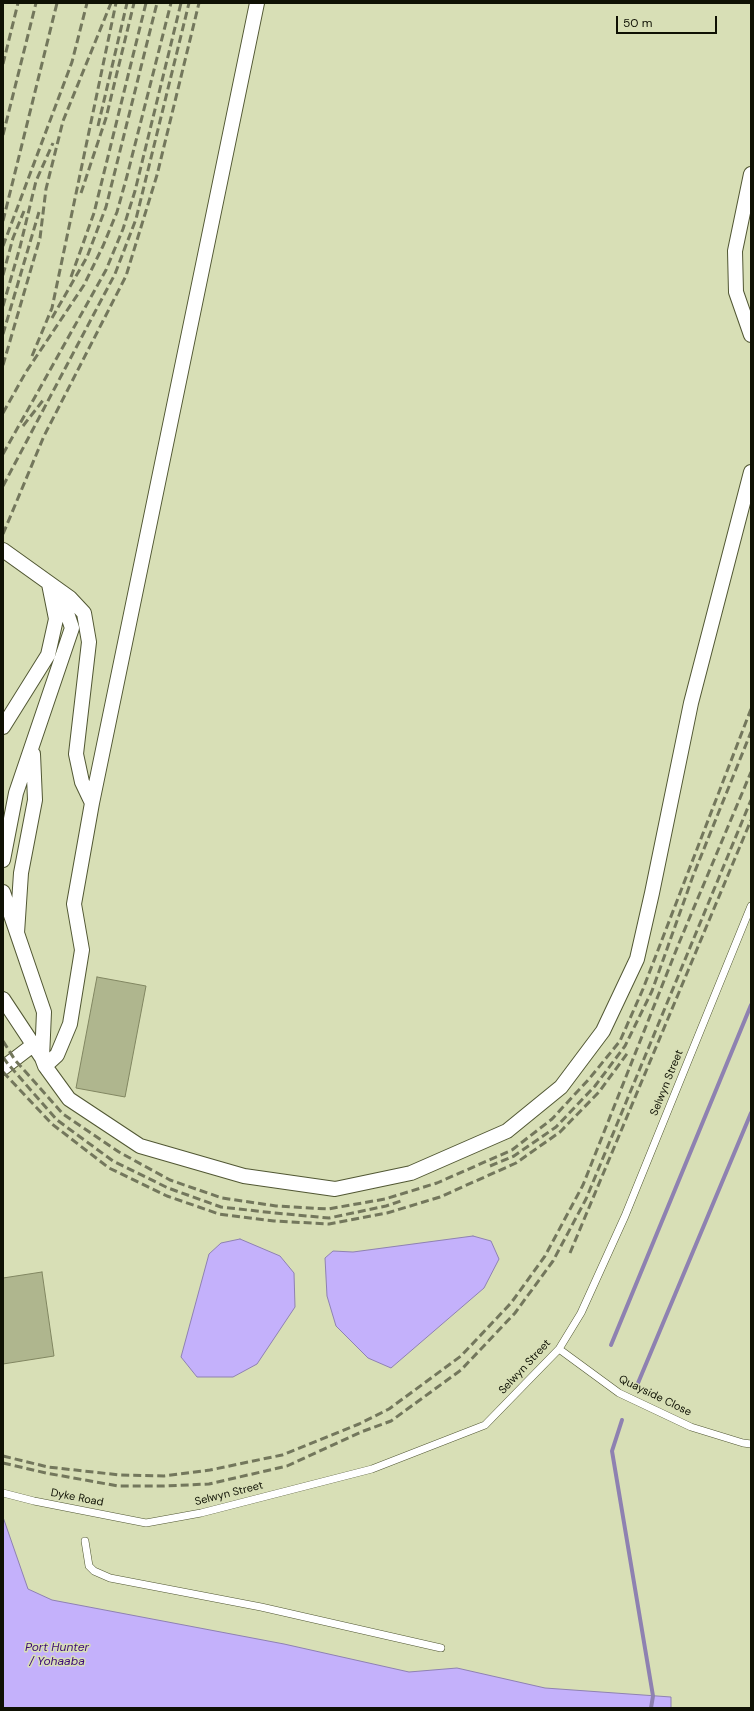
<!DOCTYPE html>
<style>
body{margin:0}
#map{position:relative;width:754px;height:1711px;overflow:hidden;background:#d8dfb6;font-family:"DM Sans",sans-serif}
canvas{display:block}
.frame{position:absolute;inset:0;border:4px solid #0f1104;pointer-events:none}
.scale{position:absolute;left:616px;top:16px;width:101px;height:18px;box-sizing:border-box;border:2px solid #0f1104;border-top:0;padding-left:5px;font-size:12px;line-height:14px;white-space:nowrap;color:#0f1104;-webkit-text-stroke:3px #d8dfb6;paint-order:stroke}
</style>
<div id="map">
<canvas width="754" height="1711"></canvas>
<div class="frame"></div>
<div class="scale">50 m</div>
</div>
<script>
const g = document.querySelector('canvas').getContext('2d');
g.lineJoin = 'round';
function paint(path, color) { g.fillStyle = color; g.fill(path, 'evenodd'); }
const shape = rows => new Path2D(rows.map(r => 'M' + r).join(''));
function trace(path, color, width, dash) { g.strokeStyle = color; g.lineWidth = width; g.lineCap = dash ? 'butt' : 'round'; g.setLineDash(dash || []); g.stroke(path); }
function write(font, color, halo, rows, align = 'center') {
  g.font = font + ' "DM Sans",sans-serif'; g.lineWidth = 3; g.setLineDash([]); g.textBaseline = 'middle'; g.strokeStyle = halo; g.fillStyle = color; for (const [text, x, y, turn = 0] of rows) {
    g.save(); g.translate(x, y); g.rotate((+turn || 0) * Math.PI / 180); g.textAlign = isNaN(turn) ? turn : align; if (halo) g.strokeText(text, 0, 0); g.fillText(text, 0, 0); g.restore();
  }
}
const water = shape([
 [473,1236,491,1241,499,1259,484,1288,391,1368,368,1358,336,1326,327,1296,325,1258,333,1251,353,1252,473,1236],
 [240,1239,280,1256,294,1273,295,1307,257,1364,233,1377,197,1377,181,1357,209,1254,221,1243,240,1239],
 [3,1517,28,1589,52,1600,284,1644,409,1672,457,1668,545,1688,671,1697,671,1708,3,1708,3,1517]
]);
const stream = shape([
 [611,1345,751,1005],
 [638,1383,751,1113],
 [622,1420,612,1451,653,1696,651,1708]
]);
const building = shape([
 [97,977,146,986,125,1097,76,1088,97,977],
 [42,1272,54,1356,3,1364,3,1278,42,1272]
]);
const service = shape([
 [559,1349,619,1393,691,1427,743,1443,751,1444],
 [3,1493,34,1501,146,1523,201,1513,372,1469,485,1425,559,1349,581,1313,625,1216,751,906],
 [85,1541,89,1566,94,1571,110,1578,261,1607,441,1648]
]);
const minor = shape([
 [751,174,735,251,736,292,751,335],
 [3,550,70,598,84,613,89,642,76,754,82,782,92,803],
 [3,727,48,655,56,619,49,584],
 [3,860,16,793,72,628,60,592],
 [3,892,44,1012,42,1058],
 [17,933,21,873,35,800,33,754],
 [3,999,42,1058,45,1066,69,1099,140,1146,244,1176,335,1189,411,1173,507,1131,561,1087,603,1031,637,959,652,893,691,703,751,472],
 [45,1066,57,1055,70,1024,82,950,74,904,92,803,257,3],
 [3,1068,33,1045]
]);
const rail = shape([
 [3,64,18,3],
 [98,126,127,3],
 [3,135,36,3],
 [81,193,106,118,134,3],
 [3,221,57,3],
 [3,246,72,62,87,3],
 [3,275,13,238,24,211],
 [71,277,94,213,146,3],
 [3,306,20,247,36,181,53,143],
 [52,318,87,257,106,207,157,3],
 [3,334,39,212],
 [32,356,52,308,116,3],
 [3,365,40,238,46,189,63,121,111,3],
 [3,413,26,372,84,285,103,246,117,212,127,176,171,3],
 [23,426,44,399],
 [3,454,106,270,123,229,135,191,181,3],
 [3,486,115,274,136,219,189,3],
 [3,534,44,436,126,276,157,175,199,3],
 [3,1041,15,1060,63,1114,119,1152,170,1180,222,1198,276,1206,328,1209,385,1199,437,1183,512,1150,552,1119,589,1079,620,1041,643,989,751,709],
 [3,1057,8,1064,57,1120,113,1161,168,1188,221,1207,275,1213,329,1218,386,1206,404,1200],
 [3,1072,52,1124,109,1168,167,1196,219,1214,274,1221,329,1224,387,1213,440,1197,516,1163,560,1132,599,1092,629,1051],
 [490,1166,514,1156,556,1127,595,1086,625,1046,652,991,693,876,751,732],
 [570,1253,751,820],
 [3,1456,48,1467,120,1475,164,1476,210,1470,282,1455,359,1424,389,1409,461,1356,511,1303,545,1256,583,1185,679,943,751,772],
 [3,1463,46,1473,118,1486,164,1486,209,1484,287,1466,361,1432,391,1421,461,1370,515,1313,553,1261,586,1199,751,800]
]);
const streetNames = [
 ["Selwyn Street",667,1083,-68],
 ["Selwyn Street",525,1367,-47],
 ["Quayside Close",655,1396,26],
 ["Selwyn Street",229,1494,-14],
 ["Dyke Road",77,1498,11]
];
const waterNames = [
 ["Port Hunter",57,1648],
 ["/ Yohaaba",57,1662]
];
paint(water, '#c4b1fb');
trace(water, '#8e81b1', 1);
trace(stream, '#8e81b1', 4);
paint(building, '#afb68e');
trace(building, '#818661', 1);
trace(service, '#515733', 8);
trace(minor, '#515733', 16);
trace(service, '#fff', 7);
trace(minor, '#fff', 14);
trace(rail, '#73775c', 3, [8, 4]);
write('11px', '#0f1104', '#d8dfb6', streetNames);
write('italic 12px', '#3c0977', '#d8dfb6', waterNames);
</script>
